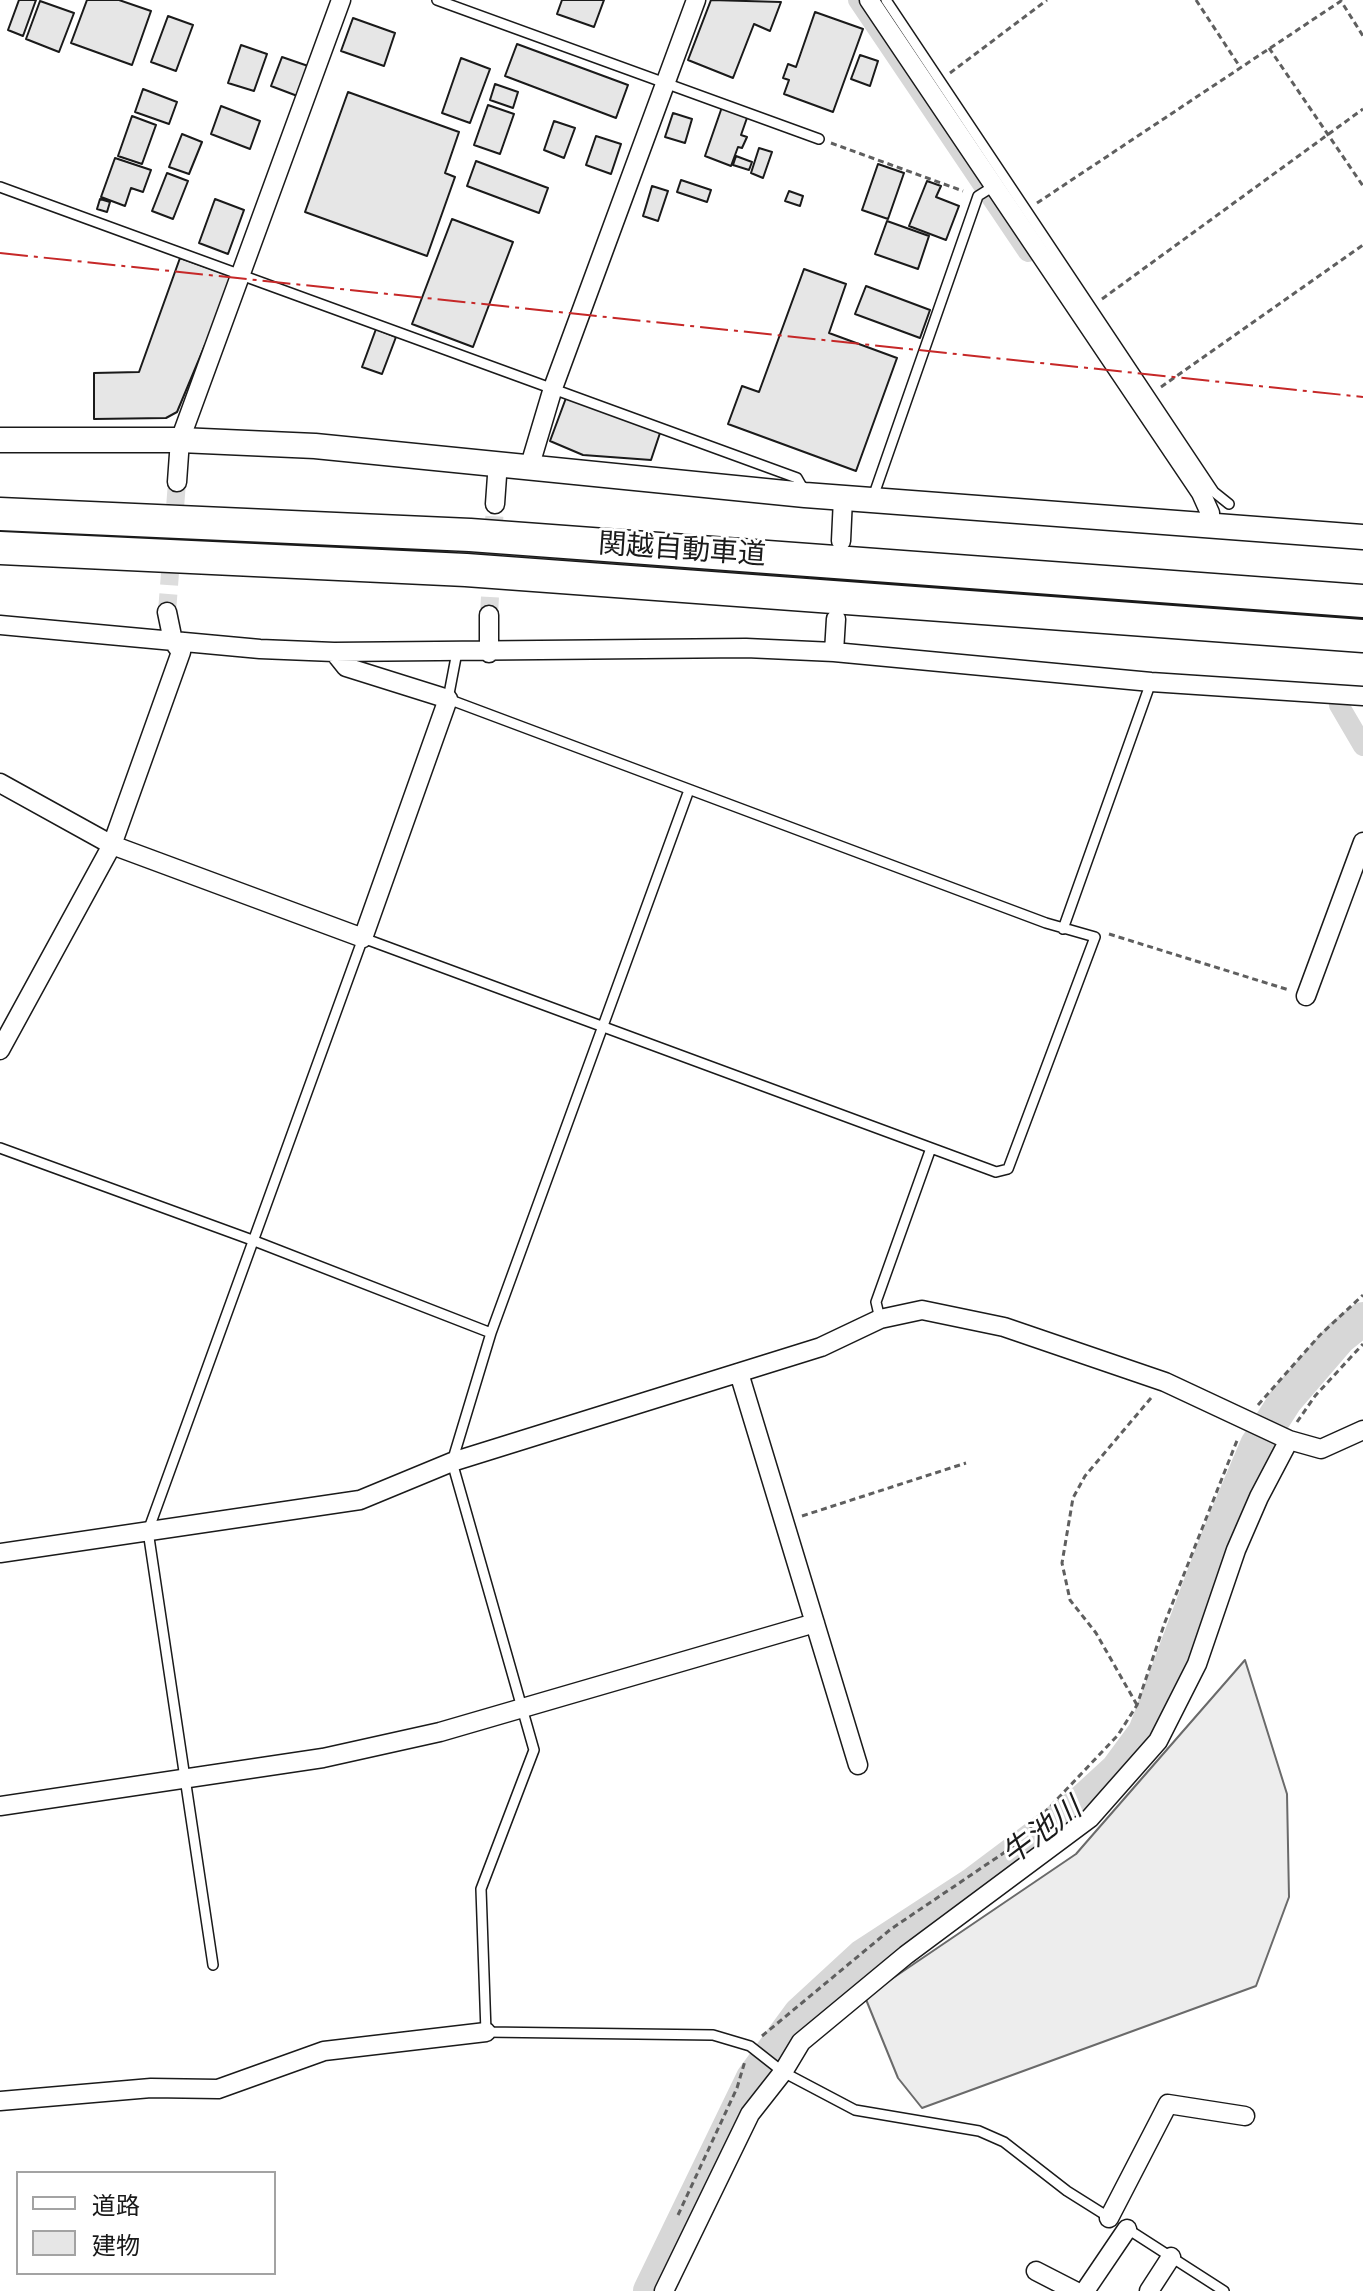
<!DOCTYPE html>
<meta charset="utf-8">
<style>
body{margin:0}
#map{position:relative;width:1363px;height:2291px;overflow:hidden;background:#fff;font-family:Rubik,"Noto Sans JP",sans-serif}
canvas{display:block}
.legend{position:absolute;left:16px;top:2171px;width:260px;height:104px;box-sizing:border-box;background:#fff;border:2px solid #a3a3a3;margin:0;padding:10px 14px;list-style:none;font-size:24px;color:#1a1a1a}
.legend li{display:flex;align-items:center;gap:16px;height:40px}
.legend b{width:40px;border:2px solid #a3a3a3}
</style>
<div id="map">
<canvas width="1363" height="2291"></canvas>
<ul class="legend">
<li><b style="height:10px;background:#fff"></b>道路</li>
<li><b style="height:22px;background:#e6e6e6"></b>建物</li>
</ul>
</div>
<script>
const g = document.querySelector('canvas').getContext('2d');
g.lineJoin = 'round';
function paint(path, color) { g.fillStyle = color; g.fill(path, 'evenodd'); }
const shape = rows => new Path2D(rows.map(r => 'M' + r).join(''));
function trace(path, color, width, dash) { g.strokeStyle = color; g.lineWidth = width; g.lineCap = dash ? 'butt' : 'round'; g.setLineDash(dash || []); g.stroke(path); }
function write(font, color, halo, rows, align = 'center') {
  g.font = font + ' Rubik,"Noto Sans JP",sans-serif'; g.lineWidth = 6; g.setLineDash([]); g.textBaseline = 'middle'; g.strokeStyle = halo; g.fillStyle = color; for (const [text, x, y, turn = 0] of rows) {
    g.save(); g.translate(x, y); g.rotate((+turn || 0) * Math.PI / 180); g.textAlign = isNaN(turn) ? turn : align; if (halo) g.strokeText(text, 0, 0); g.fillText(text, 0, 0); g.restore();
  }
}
const built = shape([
 [1245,1660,1287,1794,1289,1897,1256,1986,922,2108,898,2078,865,1997,1076,1854,1245,1660]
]);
const canal = shape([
 [858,0,1028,252],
 [1339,705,1363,746]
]);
const river = shape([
 [650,2291,753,2078,800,2014,863,1956,972,1885,1080,1804,1117,1770,1145,1732,1218,1537,1257,1445,1285,1401,1340,1337,1363,1319]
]);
const building = shape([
 [19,0,36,0,23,36,8,30,19,0],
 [87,0,119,0,151,11,132,65,71,43,87,0],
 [562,0,604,0,594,27,557,14,562,0],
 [711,0,781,2,770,31,754,24,733,78,688,60,711,0],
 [40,1,74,13,59,52,26,39,40,1],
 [815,12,863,29,833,112,784,94,789,80,783,78,788,64,796,67,815,12],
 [168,16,193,25,176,71,151,62,168,16],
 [353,18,395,33,384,66,341,51,353,18],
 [517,44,628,85,616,118,505,76,517,44],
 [241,45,267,54,254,91,228,83,241,45],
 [860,55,878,61,870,86,851,79,860,55],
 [282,57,311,67,300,97,271,86,282,57],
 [461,58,490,69,470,123,442,113,461,58],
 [495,84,518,92,513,108,490,100,495,84],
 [143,89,177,102,169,124,135,112,143,89],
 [348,92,459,132,445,173,455,177,427,256,305,212,348,92],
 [488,105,514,114,500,154,474,145,488,105],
 [221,106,260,121,250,149,211,134,221,106],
 [722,107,748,115,741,135,747,137,742,148,738,147,731,166,705,156,722,107],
 [673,113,692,119,685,143,665,137,673,113],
 [132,116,156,125,142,164,118,156,132,116],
 [554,121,575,128,564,158,544,150,554,121],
 [182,134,202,142,189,174,169,167,182,134],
 [596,136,621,144,611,174,586,165,596,136],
 [759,148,772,152,763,178,751,173,759,148],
 [736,156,752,162,749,170,733,165,736,156],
 [115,158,151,170,143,192,131,188,125,206,101,197,115,158],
 [476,161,548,188,539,213,467,186,476,161],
 [878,164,904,173,888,219,862,210,878,164],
 [167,173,188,181,173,219,152,211,167,173],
 [681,180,711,190,707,202,677,192,681,180],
 [927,181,941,186,936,197,959,206,946,240,909,226,927,181],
 [652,186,668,191,658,221,643,216,652,186],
 [789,191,803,196,800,206,785,201,789,191],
 [100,199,110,202,107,212,97,209,100,199],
 [215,199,244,210,228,254,199,243,215,199],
 [452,219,513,242,473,347,412,324,452,219],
 [887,221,929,236,918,269,875,254,887,221],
 [180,258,234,277,211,341,205,345,177,412,166,418,94,419,94,373,139,372,180,258],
 [804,269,846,284,829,333,897,358,856,471,728,424,742,386,759,392,804,269],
 [866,286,930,310,920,338,855,314,866,286],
 [376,329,396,337,382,374,362,367,376,329],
 [566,398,661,430,651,460,583,455,550,441,566,398]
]);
const streetTunnel = shape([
 [167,612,177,482],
 [489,615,495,504]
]);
const path = shape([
 [1196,0,1240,67],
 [1269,48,1363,186],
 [950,73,1047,0],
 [831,143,963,191],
 [1037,203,1341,1,1363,36],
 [1102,299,1363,109],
 [1161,387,1363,245],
 [1109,934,1289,990],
 [1258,1405,1320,1335,1363,1295],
 [1297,1422,1315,1396,1363,1344],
 [802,1516,966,1463],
 [1137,1705,1096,1633,1070,1600,1062,1563,1073,1498,1085,1476,1151,1398],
 [762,2036,891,1929,1011,1848,1118,1735,1137,1705,1165,1622,1238,1438],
 [678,2215,737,2088,745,2061]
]);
const lane = shape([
 [437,0,819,139],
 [886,0,1214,492,1229,504],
 [0,187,797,478,805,492],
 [873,497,978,196,994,186],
 [689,790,491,1333,452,1462,534,1750,481,1889,486,2032,713,2035,750,2046,783,2072,855,2110,979,2131,1004,2142,1067,2191,1110,2218],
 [1063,929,1151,682],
 [0,1148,252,1240,491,1333],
 [880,1319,876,1302,931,1148],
 [213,1965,148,1531,363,938,996,1172,1008,1169,1095,937,1046,923,448,699,457,652],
 [1126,2228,1224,2291]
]);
const street = shape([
 [869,0,1201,493,1210,513,1210,526],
 [530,465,553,388,696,0],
 [177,482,180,440,341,0],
 [495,504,498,462],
 [841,541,843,498],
 [0,625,260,649,334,652,746,648,834,652,1151,682,1363,696],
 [834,652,836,619],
 [489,653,489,615],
 [0,783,112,845,363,938,448,699,346,667,334,652],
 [1306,996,1363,842],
 [0,1050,112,845,181,652,173,641,167,612],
 [739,1373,858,1765],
 [0,1553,360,1500,452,1462,821,1347,880,1319,922,1310,1004,1327,1165,1382,1289,1440,1321,1449,1363,1430],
 [0,1806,323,1758,440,1732,815,1623],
 [0,2101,151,2088,218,2089,324,2051,486,2032],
 [1109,2218,1168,2104,1245,2116],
 [1036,2271,1075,2291],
 [664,2291,750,2114,783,2072,801,2042,906,1955,1090,1818,1158,1741,1197,1664,1236,1550,1259,1497,1289,1440],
 [1085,2291,1127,2229],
 [1149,2291,1171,2257]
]);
const secondary = shape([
 [0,440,180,440,315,446,805,495,1363,537]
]);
const highway = shape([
 [0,514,470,535,1363,601],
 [0,548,466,570,1363,636]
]);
const power = shape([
 [0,253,1363,397]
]);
const streetNames = [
 ["関越自動車道",682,550,4]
];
const waterNames = [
 ["牛池川",1042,1832,-37]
];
paint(built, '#ededed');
trace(built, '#6a6a6a', 2);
trace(canal, '#d7d7d7', 20);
trace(river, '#d7d7d7', 34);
paint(building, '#e6e6e6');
trace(building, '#1a1a1a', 2);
trace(streetTunnel, '#ddd', 18, [18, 9]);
trace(lane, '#1a1a1a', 12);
trace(street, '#1a1a1a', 21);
trace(secondary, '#1a1a1a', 27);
trace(highway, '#1a1a1a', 35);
trace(path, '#5f5f5f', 3, [6, 4]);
trace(lane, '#fff', 9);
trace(street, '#fff', 18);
trace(secondary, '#fff', 24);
trace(highway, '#fff', 32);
trace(power, '#c62828', 2, [28, 6, 4, 6]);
write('28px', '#1a1a1a', '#fff', streetNames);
write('italic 30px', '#1a1a1a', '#fff', waterNames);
</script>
